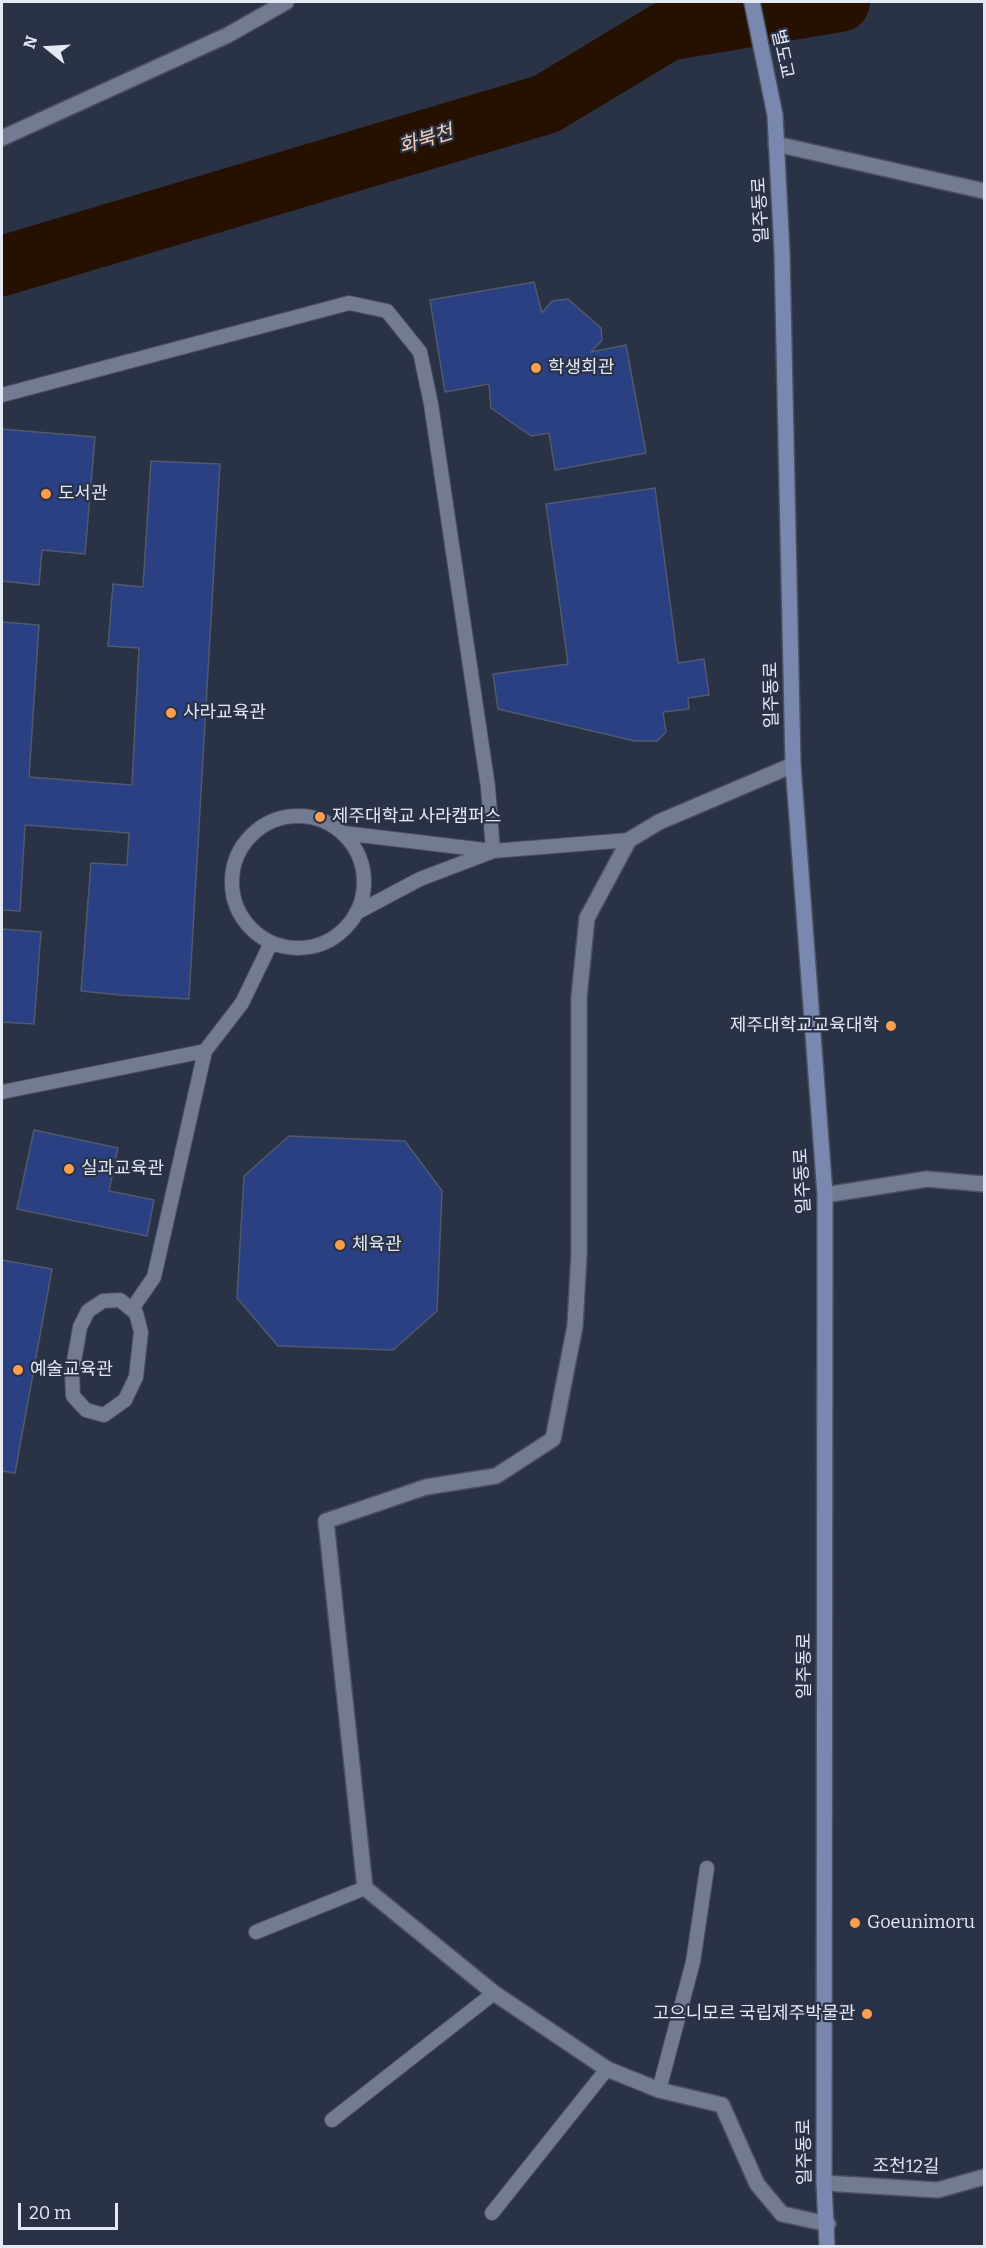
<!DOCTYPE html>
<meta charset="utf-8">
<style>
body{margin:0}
#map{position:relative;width:986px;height:2248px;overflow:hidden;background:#2a3245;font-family:Bitter,serif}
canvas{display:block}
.frame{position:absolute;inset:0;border:3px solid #e3e8f5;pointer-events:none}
.north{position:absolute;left:18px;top:18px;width:60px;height:60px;-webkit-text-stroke:4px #2a3245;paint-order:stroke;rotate:288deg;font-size:16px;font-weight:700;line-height:24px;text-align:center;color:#e3e8f5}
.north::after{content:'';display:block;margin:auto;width:21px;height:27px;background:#e3e8f5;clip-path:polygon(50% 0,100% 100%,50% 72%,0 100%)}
.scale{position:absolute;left:18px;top:2203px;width:100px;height:27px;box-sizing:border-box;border:3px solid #e3e8f5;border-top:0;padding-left:8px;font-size:18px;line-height:21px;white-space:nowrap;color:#e3e8f5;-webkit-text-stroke:4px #2a3245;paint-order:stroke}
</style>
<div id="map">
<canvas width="986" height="2248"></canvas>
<div class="frame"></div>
<div class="north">N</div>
<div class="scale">20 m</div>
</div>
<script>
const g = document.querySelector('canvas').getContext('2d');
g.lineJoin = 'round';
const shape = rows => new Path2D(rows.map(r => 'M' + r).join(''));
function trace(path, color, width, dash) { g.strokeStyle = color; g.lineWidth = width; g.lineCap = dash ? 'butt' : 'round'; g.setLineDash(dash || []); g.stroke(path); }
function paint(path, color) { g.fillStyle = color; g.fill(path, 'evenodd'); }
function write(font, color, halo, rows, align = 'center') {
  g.font = font + ' Bitter,"Noto Sans KR",serif'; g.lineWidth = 4.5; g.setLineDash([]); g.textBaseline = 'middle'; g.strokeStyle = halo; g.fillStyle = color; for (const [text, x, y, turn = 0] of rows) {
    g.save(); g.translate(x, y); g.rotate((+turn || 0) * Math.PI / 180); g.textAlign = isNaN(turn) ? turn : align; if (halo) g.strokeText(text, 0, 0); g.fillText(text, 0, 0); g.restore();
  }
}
const river = shape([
 [2,266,546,104,667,31,840,2]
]);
const building = shape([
 [534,282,542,313,552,301,568,299,601,328,602,340,591,352,626,345,646,453,555,470,549,433,531,436,491,408,489,384,445,392,430,300,534,282],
 [2,429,95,437,85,554,42,550,39,585,2,581,2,429],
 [151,461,220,464,189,999,120,995,81,991,91,863,127,865,129,833,25,825,20,911,2,910,2,622,39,625,29,777,132,785,139,648,108,646,113,584,143,587,151,461],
 [655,488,678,663,704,659,709,695,688,698,689,709,663,712,666,732,657,741,635,741,498,709,493,674,568,664,546,504,655,488],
 [2,929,41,932,34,1024,2,1022,2,929],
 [34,1130,118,1148,109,1191,154,1200,147,1236,17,1209,34,1130],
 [289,1136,405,1141,442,1191,437,1311,393,1350,278,1346,237,1298,244,1176,289,1136],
 [2,1260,52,1269,15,1473,2,1471,2,1260]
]);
const service = shape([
 [2,395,349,303,387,311,420,352,431,404,488,787,493,851],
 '232 882a66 66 0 1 1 132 0a66 66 0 1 1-132 0Z',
 [343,833,493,851,629,840],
 [356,913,420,879,491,852],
 [2,1092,205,1051,242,1003,271,943],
 [120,1300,136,1313,141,1332,136,1377,125,1400,104,1415,86,1410,73,1396,72,1373,80,1327,88,1311,103,1301,120,1300],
 [132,1309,154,1277,205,1051],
 [256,1932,365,1888],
 [659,2090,693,1962,707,1868],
 [332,2120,494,1993],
 [492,2213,607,2069]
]);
const minor = shape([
 [2,138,228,35,286,2],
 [776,144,984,191],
 [793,765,659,822,629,840,587,918,579,997,579,1254,575,1326,553,1439,496,1476,426,1487,326,1521,365,1888,494,1993,607,2069,659,2090,722,2105,757,2184,782,2214,828,2224],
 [825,1195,927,1179,984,1184],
 [824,2183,938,2190,984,2177]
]);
const secondary = shape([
 [752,2,775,115,782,253,793,765,825,1195,824,2183,827,2246]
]);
const markers = [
 [536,368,6,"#fb9e50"],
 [46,494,6,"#fb9e50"],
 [171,713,6,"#fb9e50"],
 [320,817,6,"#fb9e50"],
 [891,1026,6,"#fb9e50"],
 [69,1169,6,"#fb9e50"],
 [340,1245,6,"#fb9e50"],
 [18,1370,6,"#fb9e50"],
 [855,1923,6,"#fb9e50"],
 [867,2014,6,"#fb9e50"]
];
const streetNames = [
 ["별도교",782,54,78],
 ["일주동로",761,210,-93],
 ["일주동로",772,695,-91],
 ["일주동로",803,1181,-93],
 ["일주동로",805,1666,-90],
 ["일주동로",805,2152,-91],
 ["조천12길",906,2167,1]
];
const poiNames = [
 ["학생회관",548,368],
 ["도서관",58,494],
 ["사라교육관",183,713],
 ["제주대학교 사라캠퍼스",332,817],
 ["제주대학교교육대학",879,1026,"right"],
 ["실과교육관",81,1169],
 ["체육관",352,1245],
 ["예술교육관",30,1370],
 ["Goeunimoru",867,1923],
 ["고으니모르 국립제주박물관",855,2014,"right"]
];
const waterNames = [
 ["화북천",426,140,-17]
];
trace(river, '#261101', 60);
paint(building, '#2a4083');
trace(building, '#50596d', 1.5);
trace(service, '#495060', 16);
trace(minor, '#495060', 18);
trace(secondary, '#495060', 18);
trace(service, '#727b91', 14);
trace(minor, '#727b91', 15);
trace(secondary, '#7988af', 15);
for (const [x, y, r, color] of markers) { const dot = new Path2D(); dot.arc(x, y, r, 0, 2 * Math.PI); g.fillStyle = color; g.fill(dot); trace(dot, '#2a3245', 2); }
write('18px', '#e3e8f5', '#2a3245', streetNames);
write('18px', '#e3e8f5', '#2a3245', poiNames, 'left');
write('italic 20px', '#f5ceb2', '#2a3245', waterNames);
</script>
